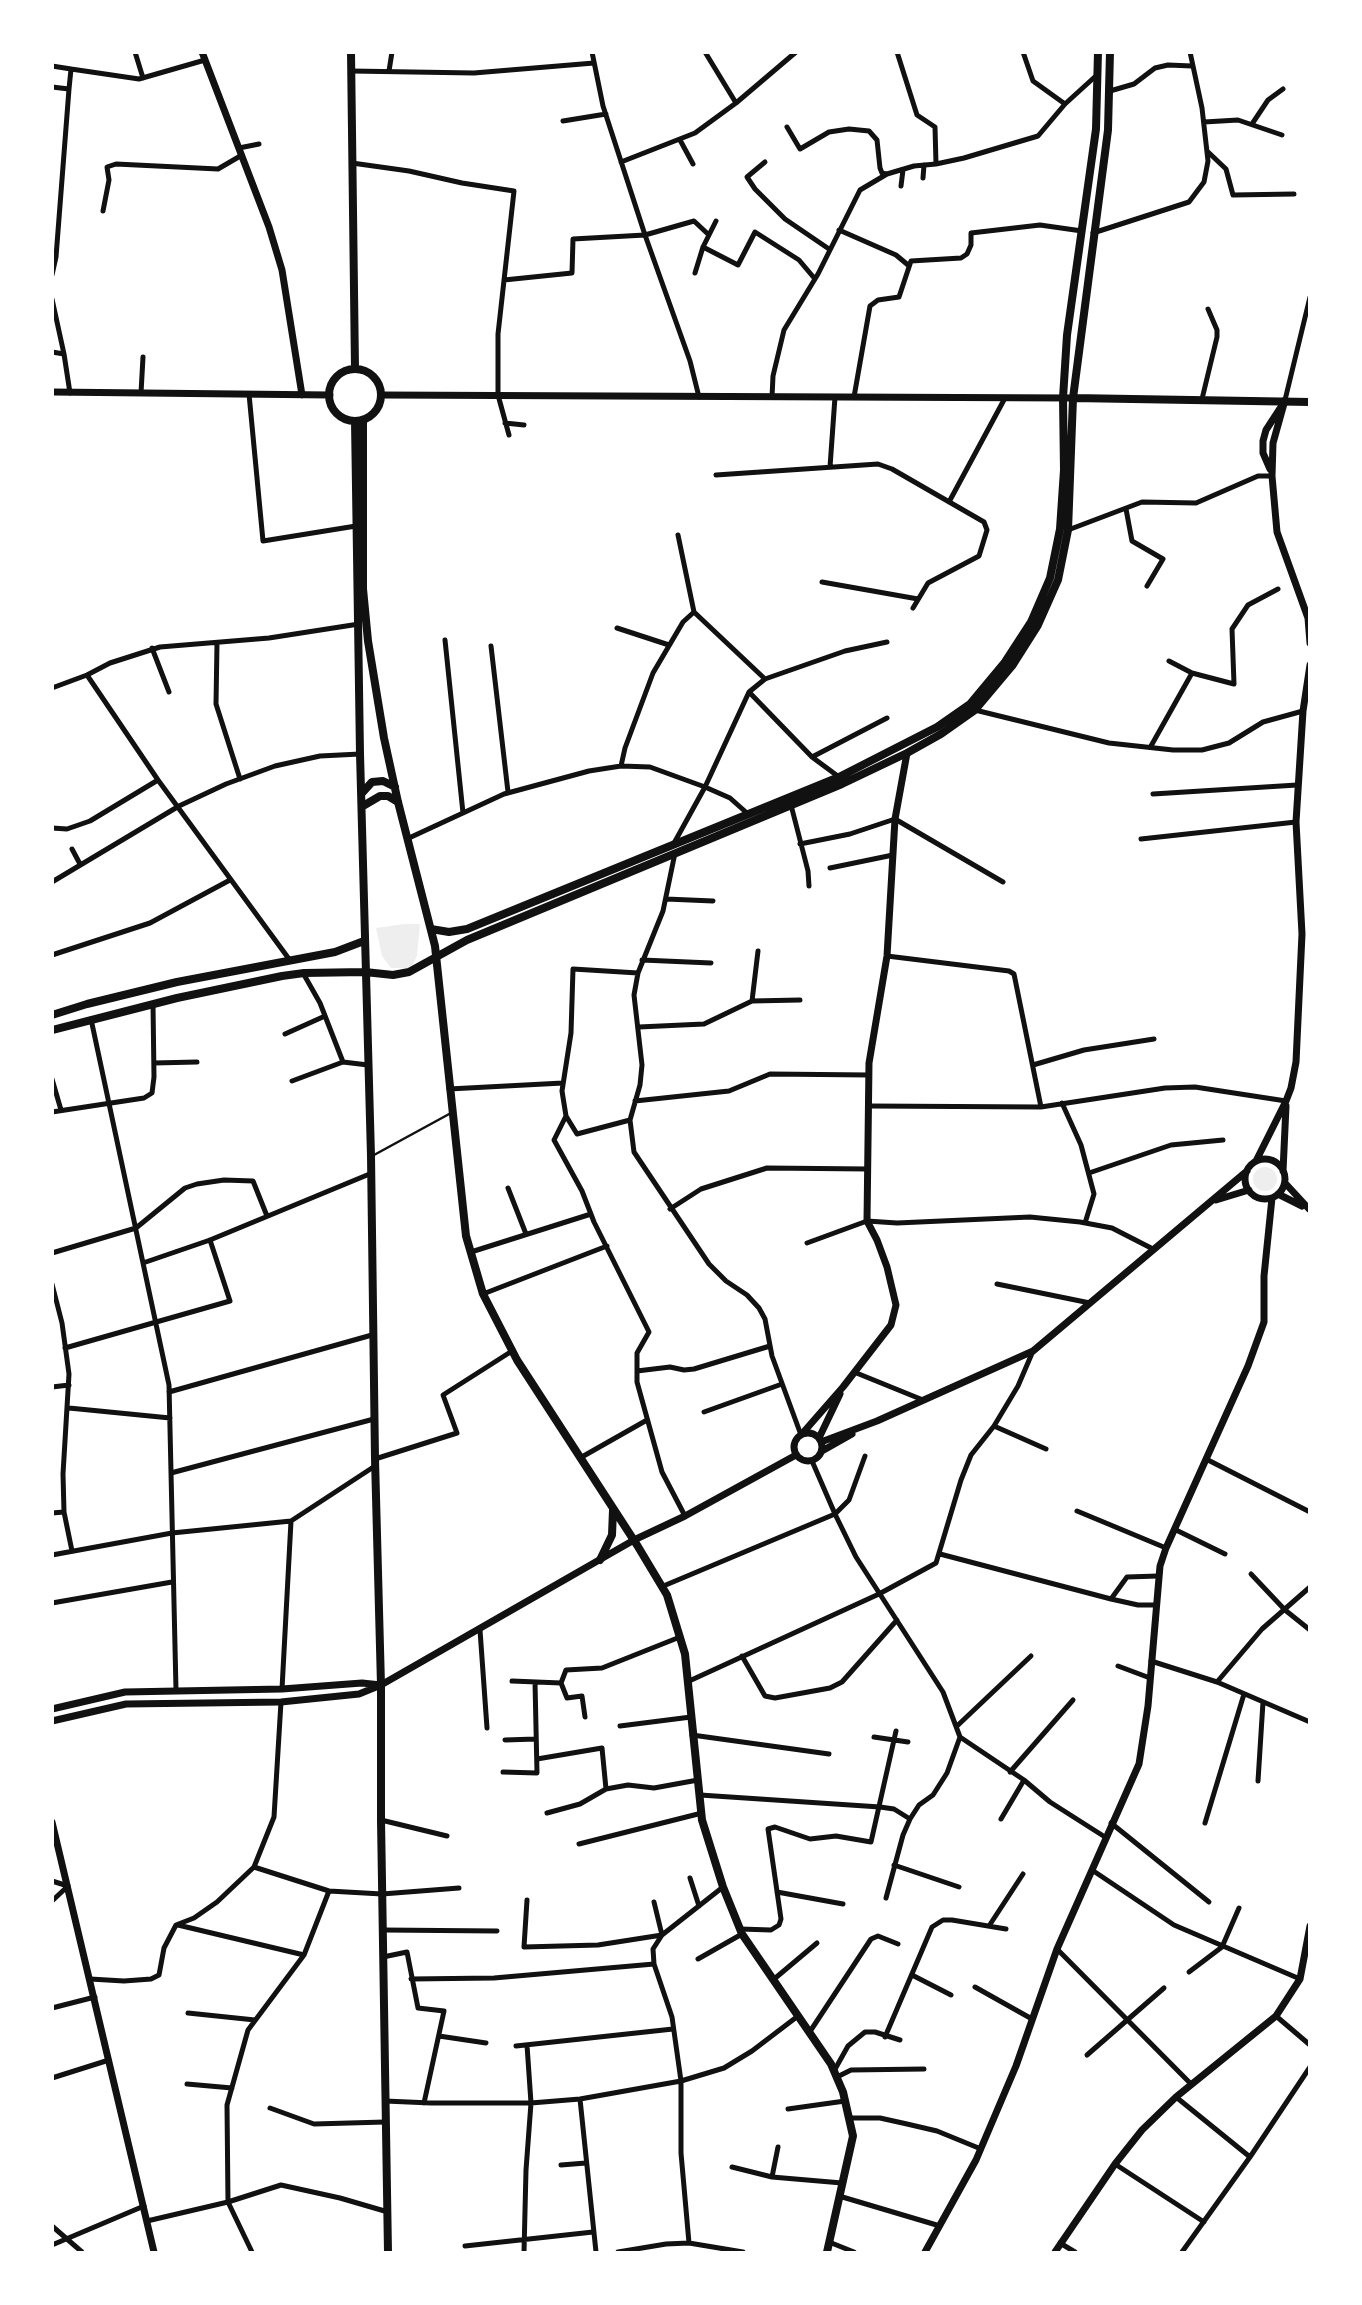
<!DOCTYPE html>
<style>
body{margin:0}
#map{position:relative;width:1362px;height:2305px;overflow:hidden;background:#fff;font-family:"PT Serif",serif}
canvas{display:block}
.frame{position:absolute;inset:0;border:54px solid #fff;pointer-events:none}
</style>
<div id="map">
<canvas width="1362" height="2305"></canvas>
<div class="frame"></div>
</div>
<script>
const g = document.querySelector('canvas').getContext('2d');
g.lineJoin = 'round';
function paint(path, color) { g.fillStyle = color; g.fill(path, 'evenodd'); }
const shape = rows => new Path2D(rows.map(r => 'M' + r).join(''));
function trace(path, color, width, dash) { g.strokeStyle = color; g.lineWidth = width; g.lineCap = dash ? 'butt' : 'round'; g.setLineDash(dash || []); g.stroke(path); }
const green = shape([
 [404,924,420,924,417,955,413,965,408,968,391,968,382,956,376,928],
 '1253 1179a12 12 0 1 1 24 0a12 12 0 1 1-24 0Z'
]);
const service = shape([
 [374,1155,451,1113]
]);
const minor = shape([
 [135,52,143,78],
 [592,52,603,106,645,235,690,361,699,397],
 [705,52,736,103],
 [897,52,917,115,935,127,936,164],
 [1023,52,1033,81,1065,104],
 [52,66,71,69],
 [351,71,474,73,594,63],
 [389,71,392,52],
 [52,87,69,89,71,69,139,79,205,60],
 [1110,91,1134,84,1155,68,1168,65,1192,66],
 [563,121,606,114],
 [1204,122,1238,120,1282,135],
 [1252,124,1268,100,1283,89],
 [787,127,800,149,829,132,849,129,869,131,877,140,880,168,882,173,887,174,914,166,936,164,964,158,1038,136,1065,104,1098,74],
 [680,140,693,164],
 [239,148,259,144],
 [1207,151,1226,169,1233,195,1294,194],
 [621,162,695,133,736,103,796,52],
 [765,162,747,177,755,189,785,219,829,249],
 [352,163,409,171,462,183,514,191,498,334,498,395,509,435],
 [923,178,924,165],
 [901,186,903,170],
 [103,211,109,180,107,167,116,164,218,169,242,155],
 [839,230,896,255,908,265],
 [1093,233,1189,202,1204,182,1208,161,1202,108,1190,52],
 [703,247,738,265,755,232,799,260,815,279],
 [695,273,703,247,716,221],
 [52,275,56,257,69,89],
 [504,280,572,273,573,239,645,235,694,221,709,235],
 [52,299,64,354],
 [52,352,64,354,70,393],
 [141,393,143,357],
 [249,394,263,541,356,526],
 [772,397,773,376,784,330,818,274,860,190,887,174],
 [854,397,870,306,878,300,899,297,911,261,961,258,967,254,971,245,971,233,1040,225,1082,231],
 [1202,399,1217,337,1217,330,1208,309],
 [1285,400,1310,297],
 [505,423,524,425],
 [830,467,835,397],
 [716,475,878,464,892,469,984,522,987,530,979,556,928,583,913,608],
 [949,502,1005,398],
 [1126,509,1132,541,1163,559,1147,586],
 [1068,530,1142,502,1196,503,1258,476,1272,476],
 [678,535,694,612,765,679],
 [822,582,918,599],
 [617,628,669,645],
 [445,640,463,813],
 [217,643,216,704,240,779],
 [491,646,508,792],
 [152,648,169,692],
 [1169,661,1192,673,1234,684,1232,629,1248,605,1278,589],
 [87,675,158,780,289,959],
 [52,688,87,675,110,663,160,647,269,638,359,624],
 [749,692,812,757,839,777],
 [975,710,1109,743,1173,750,1202,750,1229,743,1263,722,1303,711],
 [1151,746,1192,673],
 [812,757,887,718],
 [621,766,625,748,653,673,683,622,694,612],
 [1153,794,1297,785],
 [791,805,808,871,809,886],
 [52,828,67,829,90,821,158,780],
 [409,838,504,794,589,771,621,766,650,767,705,787,730,798,748,814],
 [1141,839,1296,822],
 [800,844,850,834,895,819,1003,882],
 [673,845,705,787,749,692,765,679,845,651,887,642],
 [72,849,80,864],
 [675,853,663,911,638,973,634,995,642,1065,640,1085,630,1120,634,1152,709,1264,726,1281,747,1295,759,1308,765,1319,772,1356,801,1435],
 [830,868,893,855],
 [52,882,179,806,226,784,275,766,320,756,360,754],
 [666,899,713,901],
 [52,955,150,923,230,880],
 [887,956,1009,971,1014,974,1041,1107],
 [642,960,711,963],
 [303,973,320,1003,343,1062,368,1065],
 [638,973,573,969,571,1033,562,1091,566,1116,554,1140,582,1191,594,1222,649,1332,637,1353,637,1382,662,1472,685,1516],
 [752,1001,758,951],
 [91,1019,169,1385,176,1690],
 [639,1027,704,1024,752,1001,800,1000],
 [285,1034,325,1016],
 [154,1063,197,1062],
 [1033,1065,1084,1050,1154,1039],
 [52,1079,61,1110],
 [292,1081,343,1062],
 [449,1089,563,1083],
 [635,1101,729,1091,770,1074,869,1075],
 [1062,1103,1081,1145,1094,1194,1085,1223],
 [869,1106,1041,1107,1165,1088,1195,1087,1286,1101],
 [52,1112,144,1098,152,1093,154,1077,153,1004],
 [566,1116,577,1134,630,1120],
 [1089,1173,1171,1145,1223,1140],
 [508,1188,526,1234],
 [670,1209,701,1189,767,1168,868,1169],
 [807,1243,867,1221,897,1223,1030,1217,1080,1222,1112,1228,1153,1249],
 [471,1252,591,1214],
 [52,1253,136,1228,185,1188,197,1184,224,1180,253,1181,267,1216],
 [143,1263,210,1240,372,1173],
 [52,1284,62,1323,69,1374,63,1474,64,1512,72,1551],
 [997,1284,1090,1303],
 [483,1294,607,1246],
 [65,1348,230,1301,210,1240],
 [637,1371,670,1367,684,1370,694,1369,770,1346],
 [854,1372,923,1400],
 [52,1387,69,1385],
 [169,1392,372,1335],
 [69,1408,170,1418],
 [704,1412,782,1384],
 [994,1426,1046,1449],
 [580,1458,647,1420],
 [375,1459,457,1433,443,1395,512,1351],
 [1206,1459,1310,1512],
 [812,1461,835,1514,856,1557,943,1692,960,1737,947,1773,933,1795,919,1805,910,1819,903,1835,886,1898],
 [171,1473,374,1419],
 [1077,1511,1166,1548],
 [52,1513,64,1512],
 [1174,1529,1225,1554],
 [940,1554,1111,1599,1138,1605,1155,1605],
 [52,1555,172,1533,291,1521,375,1466],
 [1251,1574,1285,1610,1310,1630],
 [661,1587,835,1514,849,1500,865,1456],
 [1111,1599,1127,1577,1158,1576],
 [52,1603,172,1582],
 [480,1630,487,1728],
 [742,1656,765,1696,775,1698,830,1688,842,1682,897,1620],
 [1151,1661,1217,1682,1310,1722],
 [1118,1666,1150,1678],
 [512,1681,561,1683],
 [687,1682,879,1594,936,1563,961,1480,971,1455,994,1426,1018,1386,1033,1351],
 [1217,1682,1262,1629,1310,1587],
 [282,1689,291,1521],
 [585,1717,582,1696,567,1698,561,1683,566,1670,602,1668,680,1637],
 [620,1726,691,1717],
 [957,1726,1031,1656],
 [692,1735,829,1754],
 [874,1737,908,1742],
 [960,1737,1024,1780,1050,1802,1105,1837],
 [505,1740,536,1739],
 [537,1759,602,1748,606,1789],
 [503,1772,537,1773,535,1682],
 [1010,1772,1073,1700],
 [1258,1781,1263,1702],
 [700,1795,880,1807,894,1809,910,1819],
 [547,1813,580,1804,606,1789,628,1785,654,1788,698,1780],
 [1001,1819,1024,1780],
 [381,1820,447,1836],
 [1111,1823,1209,1902],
 [1205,1823,1244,1694],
 [579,1844,702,1813],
 [894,1865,959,1887],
 [254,1867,329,1891,382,1894,459,1888],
 [1092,1870,1174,1925,1300,1979],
 [690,1878,699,1906],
 [52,1881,68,1886,52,1901],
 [777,1892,843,1904],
 [527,1900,524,1947,598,1945,662,1935],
 [654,1902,662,1935],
 [178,1925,304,1955],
 [989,1926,1023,1874],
 [740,1929,771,1930,779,1925,781,1919,768,1829,775,1827,810,1839,836,1836,871,1842,896,1731],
 [383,1930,497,1931],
 [1057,1949,1191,2084],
 [383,1957,407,1952,418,2008,444,2011,424,2103],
 [698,1959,742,1934],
 [1189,1972,1222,1947,1239,1908],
 [912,1975,951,1995],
 [90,1979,124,1981,151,1979,159,1975,164,1948,176,1925,194,1918,217,1902,254,1867,274,1817,281,1702],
 [411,1979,494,1978,654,1964],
 [773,1980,817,1943],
 [975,1987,1032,2019],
 [52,2008,95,1997],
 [188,2013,255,2020],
 [1276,2016,1310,2045],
 [809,2033,871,1939,878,1936,898,1944],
 [439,2036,486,2043],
 [885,2037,932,1927,943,1920,952,1920,1006,1929],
 [516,2046,673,2029],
 [1087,2055,1164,1988],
 [834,2071,848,2046,865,2032,875,2032,900,2040],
 [837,2077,851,2070,924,2069],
 [52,2078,109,2060],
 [187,2084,232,2088],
 [1176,2097,1250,2157],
 [580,2099,596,2252],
 [385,2101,431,2103,531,2103,580,2099,681,2081,724,2068,752,2051,798,2016],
 [270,2108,314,2124,385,2122],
 [788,2109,845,2101],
 [849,2118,880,2118,907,2124,937,2131,981,2149],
 [1115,2164,1204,2222],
 [561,2165,586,2163],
 [732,2167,772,2177,842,2183],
 [772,2177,778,2147],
 [839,2196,940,2226],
 [147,2221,228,2202,281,2185,340,2198,388,2212],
 [52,2226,82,2252],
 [829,2242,854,2252],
 [689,2243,681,2153,681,2081,672,2017,654,1964,653,1949,662,1935,723,1887],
 [1060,2243,1075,2252],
 [52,2245,144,2206],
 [465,2246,593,2232],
 [252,2252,228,2202,227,2105,248,2030,304,1955,329,1891],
 [524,2252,526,2170,531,2103,527,2045],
 [618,2252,666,2244,689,2243,743,2252],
 [1182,2252,1250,2157,1310,2067]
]);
const tertiary = shape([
 [202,52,269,227,282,270,302,395],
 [52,392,330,395],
 [381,395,1073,398],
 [1285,400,1273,443,1272,476,1277,532,1308,618,1310,643],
 [1270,469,1263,453,1263,441,1266,430,1281,407],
 '1245 1179a20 20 0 1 1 40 0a20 20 0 1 1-40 0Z',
 [1256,1161,1286,1101,1291,1088,1296,1062,1302,934,1296,822,1303,711,1310,665],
 [1283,1171,1286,1106],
 [1285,1183,1309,1209],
 [1278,1194,1302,1206],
 [1216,1200,1249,1190],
 '794 1447a14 14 0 1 1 28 0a14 14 0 1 1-28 0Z',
 [801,1435,843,1387,891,1325,896,1305,887,1267,877,1240,867,1221,869,1063,887,956,895,819,907,753],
 [819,1438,840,1394],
 [821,1442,877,1421,1033,1351,1247,1171],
 [822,1451,852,1434],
 [52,1709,125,1692,282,1689,362,1683,381,1685],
 [52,1721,126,1704,281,1702,359,1694,381,1685,634,1540,685,1516,796,1455],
 [52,1822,154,2252],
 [925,2252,976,2160,1016,2066,1057,1949,1139,1764,1148,1706,1160,1566,1166,1548,1248,1366,1264,1322,1264,1276,1272,1198],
 [1055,2252,1115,2164,1142,2130,1176,2097,1276,2016,1300,1979,1310,1926]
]);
const secondary = shape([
 [351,52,355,369],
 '329 395a26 26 0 1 1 52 0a26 26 0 1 1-52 0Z',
 [1073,398,1310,402],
 [363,420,363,589,368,641,384,738,398,802,435,946,466,1236,483,1294,517,1360,637,1545,667,1595,685,1654,702,1820,723,1887,742,1934,831,2064,843,2092,853,2136,827,2252],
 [355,421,360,754,371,1156,375,1459,381,1685,381,1820,388,2252],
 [362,793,372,782,383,781,395,787],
 [363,806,380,796,388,796,398,802],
 [431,929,449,932,467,929,839,777,937,727,970,704,1005,662,1031,622,1050,578,1060,529,1064,470,1063,398,1067,335,1096,129,1098,52],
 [52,1015,87,1004,177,982,335,952,364,941],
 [52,1030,177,998,282,976,304,973,365,972,393,975,409,972,467,940,842,784,907,753,941,734,975,710,1012,666,1038,625,1058,580,1068,530,1073,398,1108,130,1110,52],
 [600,1560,612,1535,613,1510]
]);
paint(green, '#eee');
trace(service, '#111', 2.5);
trace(minor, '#111', 5);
trace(tertiary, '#111', 7);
trace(secondary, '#111', 8);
</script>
